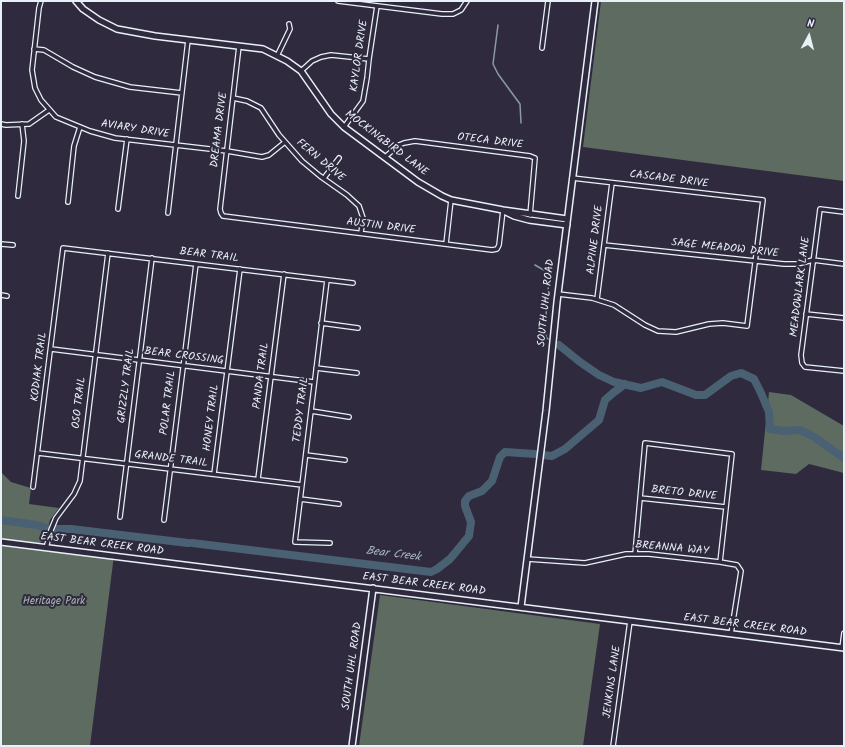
<!DOCTYPE html>
<style>
body{margin:0}
#map{position:relative;width:845px;height:747px;overflow:hidden;background:#2f2a3d;font-family:Kalam,sans-serif}
canvas{display:block}
.frame{position:absolute;inset:0;border:2px solid #e8f1f8;pointer-events:none}
.north{position:absolute;left:789px;top:16px;width:40px;height:40px;-webkit-text-stroke:3px #2f2a3d;paint-order:stroke;rotate:7deg;font-size:11px;font-weight:700;line-height:16px;text-align:center;color:#e8f1f8}
.north::after{content:'';display:block;margin:auto;width:14px;height:18px;background:#e8f1f8;clip-path:polygon(50% 0,100% 100%,50% 72%,0 100%)}
</style>
<div id="map">
<canvas width="845" height="747"></canvas>
<div class="frame"></div>
<div class="north">N</div>
</div>
<script>
const g = document.querySelector('canvas').getContext('2d');
g.lineJoin = 'round';
function paint(path, color) { g.fillStyle = color; g.fill(path, 'evenodd'); }
const shape = rows => new Path2D(rows.map(r => 'M' + r).join(''));
function trace(path, color, width, dash) { g.strokeStyle = color; g.lineWidth = width; g.lineCap = dash ? 'butt' : 'round'; g.setLineDash(dash || []); g.stroke(path); }
function write(font, color, halo, rows, align = 'center') {
  g.font = font + ' Kalam,sans-serif'; g.lineWidth = 4; g.setLineDash([]); g.textBaseline = 'middle'; g.strokeStyle = halo; g.fillStyle = color; for (const [text, x, y, turn = 0] of rows) {
    g.save(); g.translate(x, y); g.rotate((+turn || 0) * Math.PI / 180); g.textAlign = isNaN(turn) ? turn : align; if (halo) g.strokeText(text, 0, 0); g.fillText(text, 0, 0); g.restore();
  }
}
const green = shape([
 [601,1,844,1,844,181,583,147],
 [769,392,791,395,844,426,844,473,809,464,796,474,761,470],
 [1,472,11,482,31,488,29,504,59,508,50,520,45,540,39,543,1,539],
 [1,541,114,555,90,746,1,746],
 [380,595,600,624,583,746,359,746]
]);
const stream = shape([
 [498,25,493,64,498,74,520,104,521,123],
 [535,265,547,272,549,279,545,328,546,337,548,339]
]);
const river = shape([
 [559,345,580,362,599,375,614,382,641,388,662,382,696,395,705,395,731,376,741,373,754,379,761,393,769,412,770,429,784,431,800,430,814,437,844,458],
 [543,455,552,456,565,449,599,420,605,400,613,393,625,384],
 [1,520,37,525,46,528],
 [55,529,71,529,188,543],
 [192,543,431,572,437,569,450,559,469,536,471,522,465,506,465,501,469,496,482,491,492,481,500,457,505,452,535,454]
]);
const street = shape([
 [41,1,39,8,32,70,35,88,41,100,56,117,90,131,115,138,227,151,262,157,269,155,285,142],
 [338,1,442,14,453,14,461,10,467,1],
 [239,46,220,209,221,213,223,216,492,250,497,249,499,245,503,210],
 [542,48,548,1],
 [34,49,44,50,73,67,95,77,130,87,182,93],
 [277,56,290,29,289,24],
 [301,71,312,61,321,57,331,55,369,59],
 [233,98,247,101,261,108,279,135,302,161,320,176,347,195,359,206,363,218,361,233],
 [1,124,6,125,29,124,49,110],
 [344,127,363,101,367,78,369,59,377,6],
 [385,157,399,145,404,143,415,141,530,156,535,158,530,215],
 [324,178,339,158],
 [18,196,24,141,22,124],
 [68,202,74,146,80,127],
 [118,209,127,139],
 [844,212,820,209,801,355,802,363,805,367,844,371],
 [168,213,188,40],
 [1,244,13,245],
 [446,244,451,200],
 [604,245,784,264,797,264,813,260,844,264],
 [327,280,295,542,330,543],
 [558,294,592,298,614,305,645,325,658,331,676,332,709,324,723,323,747,326,763,200,572,178],
 [1,295,7,296],
 [597,299,612,183],
 [806,314,844,318],
 [321,323,358,328],
 [51,349,314,382],
 [316,368,357,373],
 [311,411,349,417],
 [38,453,302,485],
 [306,455,345,460],
 [214,474,240,269],
 [258,479,284,274],
 [33,487,63,248,353,283],
 [640,498,726,507],
 [300,499,339,504],
 [120,517,152,258],
 [164,520,196,264],
 [46,548,51,530,56,518,74,494,80,481,108,253],
 [635,554,645,443,732,454,720,562],
 [527,559,585,563,626,554,649,554,720,562,737,565,741,571,731,634],
 [842,648,844,633],
 [613,746,630,621]
]);
const secondary = shape([
 [76,1,83,9,99,20,117,29,155,36,263,49,287,61,301,71,331,114,344,127,418,182,442,196,451,200,503,210,567,219],
 [504,211,514,216,529,220,567,225],
 [1,542,844,648],
 [521,607,546,411,557,302,595,1],
 [352,746,373,588]
]);
const streetNames = [
 ["KAYLOR DRIVE",360,56,-82],
 ["AVIARY DRIVE",135,130,9],
 ["DREAMA DRIVE",220,130,-83],
 ["OTECA DRIVE",490,142,7],
 ["MOCKINGBIRD LANE",386,144,37],
 ["FERN DRIVE",320,161,40],
 ["CASCADE DRIVE",669,180,7],
 ["AUSTIN DRIVE",381,227,7],
 ["ALPINE DRIVE",596,240,-83],
 ["SAGE MEADOW DRIVE",725,249,6],
 ["BEAR TRAIL",209,256,7],
 ["MEADOWLARK LANE",801,287,-83],
 ["SOUTH UHL ROAD",547,303,-84],
 ["BEAR CROSSING",184,357,7],
 ["KODIAK TRAIL",40,367,-83],
 ["PANDA TRAIL",262,376,-83],
 ["GRIZZLY TRAIL",127,386,-83],
 ["OSO TRAIL",80,403,-83],
 ["POLAR TRAIL",169,403,-83],
 ["TEDDY TRAIL",302,410,-83],
 ["HONEY TRAIL",212,418,-83],
 ["GRANDE TRAIL",171,460,7],
 ["BRETO DRIVE",684,494,6],
 ["EAST BEAR CREEK ROAD",102,545,7],
 ["BREANNA WAY",672,549,5],
 ["EAST BEAR CREEK ROAD",424,585,7],
 ["EAST BEAR CREEK ROAD",745,626,7],
 ["SOUTH UHL ROAD",353,666,-82],
 ["JENKINS LANE",613,682,-82]
];
const parkNames = [
 ["Heritage Park",54,602]
];
const waterNames = [
 ["Bear Creek",393,555,7]
];
paint(green, '#5d6b61');
trace(stream, '#899ba8', 1.5);
trace(river, '#496173', 8);
trace(street, '#e8f1f8', 6);
trace(secondary, '#e8f1f8', 8);
trace(street, '#2f2a3d', 3.5);
trace(secondary, '#2f2a3d', 5);
write('11px', '#e8f1f8', '#2f2a3d', streetNames);
write('11px', '#a9b5b4', '#2f2a3d', parkNames);
write('italic 12px', '#a8b7c3', '#2f2a3d', waterNames);
</script>
